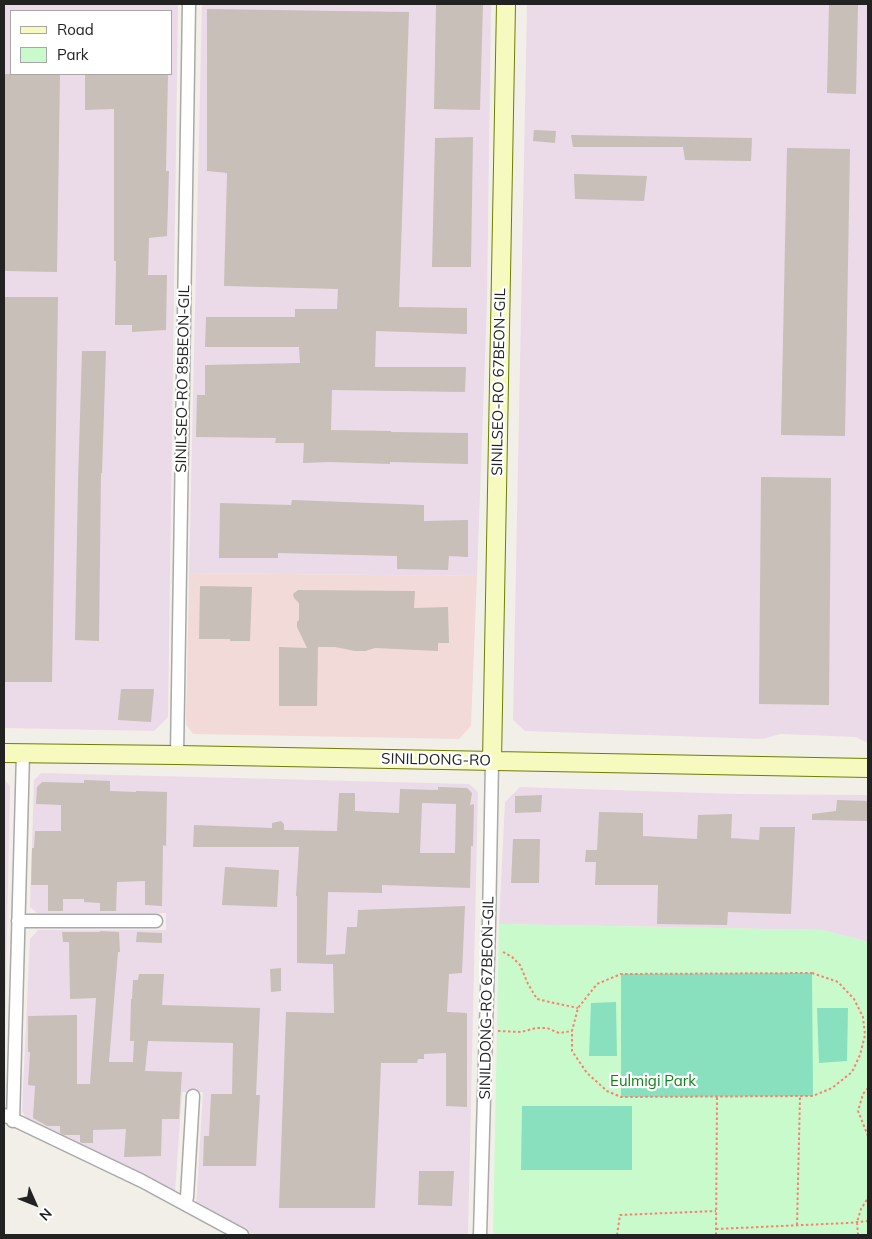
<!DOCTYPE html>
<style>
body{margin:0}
#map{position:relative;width:872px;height:1239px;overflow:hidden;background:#f2efe9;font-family:Mulish,sans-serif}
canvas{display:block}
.frame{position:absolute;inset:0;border:5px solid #222;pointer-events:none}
.legend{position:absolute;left:10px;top:10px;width:162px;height:65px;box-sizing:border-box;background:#fff;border:1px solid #a7a7a7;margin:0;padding:6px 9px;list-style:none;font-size:15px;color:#222}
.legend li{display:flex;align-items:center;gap:10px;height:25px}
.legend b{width:25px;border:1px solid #a7a7a7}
.north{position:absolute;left:10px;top:1179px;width:50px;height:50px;-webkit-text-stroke:4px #fff;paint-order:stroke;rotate:134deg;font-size:14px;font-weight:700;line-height:20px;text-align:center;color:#222}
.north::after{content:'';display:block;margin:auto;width:18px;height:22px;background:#222;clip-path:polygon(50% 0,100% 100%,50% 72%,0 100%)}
</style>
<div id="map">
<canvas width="872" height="1239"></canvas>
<div class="frame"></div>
<ul class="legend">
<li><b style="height:6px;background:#f7fabf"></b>Road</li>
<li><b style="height:14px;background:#c8facc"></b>Park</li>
</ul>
<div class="north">N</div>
</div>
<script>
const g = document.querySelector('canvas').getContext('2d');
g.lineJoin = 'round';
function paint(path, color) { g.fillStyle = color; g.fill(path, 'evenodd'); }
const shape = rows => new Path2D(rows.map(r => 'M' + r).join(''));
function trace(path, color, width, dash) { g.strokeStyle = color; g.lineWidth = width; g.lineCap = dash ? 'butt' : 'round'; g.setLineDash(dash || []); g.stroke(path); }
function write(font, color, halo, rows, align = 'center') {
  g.font = font + ' Mulish,sans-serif'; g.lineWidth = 4.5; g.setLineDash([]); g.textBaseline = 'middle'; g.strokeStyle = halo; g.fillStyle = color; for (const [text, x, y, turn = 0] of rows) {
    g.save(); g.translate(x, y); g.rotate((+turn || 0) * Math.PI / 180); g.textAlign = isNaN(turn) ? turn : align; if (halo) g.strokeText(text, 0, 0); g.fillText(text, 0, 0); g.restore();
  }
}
const commercial = shape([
 [189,573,477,576,471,726,459,739,193,734,186,724]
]);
const industrial = shape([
 [4,4,178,4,168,717,154,731,4,728],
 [11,11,171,11,171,74,11,74],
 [202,4,491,4,487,302,477,576,189,573],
 [527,4,868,4,868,743,856,737,780,734,763,739,525,731,513,720],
 [41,773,469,784,478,792,468,1235,254,1235,241,1230,196,1206,203,1092,182,1092,175,1193,29,1123,22,1111,30,939,38,930,166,930,166,913,37,913,30,907,34,780],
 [4,779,10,786,4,1078],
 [520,787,735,794,868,795,868,942,822,930,499,924,505,802]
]);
const park = shape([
 [499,924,822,930,868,942,868,1235,493,1235]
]);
const pitch = shape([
 [812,973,813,1096,621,1097,621,974],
 [616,1002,617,1056,589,1056,591,1003],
 [817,1008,848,1008,847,1061,819,1063],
 [522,1106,632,1106,632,1170,521,1170]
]);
const building = shape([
 [436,4,483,4,480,110,434,109],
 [829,4,858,4,856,94,827,93],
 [207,9,409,12,399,307,467,308,467,334,376,331,375,367,466,367,465,392,332,390,331,430,391,431,391,432,468,433,468,464,390,462,390,464,330,462,303,463,304,443,275,443,276,438,196,437,197,395,205,395,205,365,300,363,299,347,205,347,206,317,295,317,295,309,337,309,338,289,224,286,227,173,207,171],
 [4,74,60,74,57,272,4,271],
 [85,74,168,74,166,171,169,171,167,236,149,238,148,275,167,275,166,330,132,332,132,325,115,325,116,261,114,261,114,109,85,110],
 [534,130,556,131,555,143,533,141],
 [571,135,752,138,751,161,685,160,683,147,573,147],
 [473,137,471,267,432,267,435,138],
 [787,148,850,149,845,436,781,435],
 [574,174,647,176,644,201,575,199],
 [4,297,58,297,52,682,4,682],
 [82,351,106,351,102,473,101,473,99,641,75,640,78,482],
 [761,477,831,478,829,705,759,704],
 [292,500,424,505,424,521,468,520,468,557,449,556,448,570,397,569,397,556,278,553,278,558,219,558,220,503,291,505],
 [200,586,252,587,250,641,230,641,230,639,199,639],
 [298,590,415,591,414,608,448,607,449,643,438,643,438,651,375,648,365,651,355,651,335,647,318,647,317,706,279,706,279,647,307,648,297,627,297,622,299,620,299,603,294,598,293,594],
 [121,689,154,689,151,722,118,720],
 [84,780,110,781,110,791,136,792,136,791,167,792,166,846,163,845,162,906,145,905,145,881,117,882,116,911,100,911,100,903,84,902,84,899,63,899,63,911,48,911,48,885,31,885,32,848,34,848,35,831,61,831,61,805,36,804,37,787,42,782,84,783],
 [438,787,467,788,472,793,470,805,474,804,473,846,471,846,470,888,382,885,382,893,328,892,326,955,345,954,347,927,357,927,358,910,465,906,462,973,449,974,447,1012,467,1013,467,1107,446,1106,446,1053,424,1054,424,1059,418,1059,417,1063,381,1063,375,1208,279,1208,286,1012,334,1013,333,964,297,963,297,896,296,896,299,847,193,847,194,825,272,828,272,823,281,821,284,824,284,830,337,831,339,793,355,793,355,811,399,813,400,789,438,790],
 [422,803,456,804,455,853,420,853],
 [542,795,541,812,515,813,515,796],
 [837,800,868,801,868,821,812,820,812,814,836,811],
 [599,812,643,813,643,836,697,839,698,815,732,814,731,838,759,840,760,827,795,827,791,914,728,912,727,925,657,924,658,885,595,885,596,862,585,862,586,850,597,850],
 [513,839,540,839,539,883,511,883],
 [225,867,279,870,277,907,222,905],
 [100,931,119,932,120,952,118,952,109,1062,133,1062,134,1041,130,1041,131,999,132,999,133,980,138,980,139,974,164,974,162,1005,260,1008,256,1095,260,1095,256,1166,203,1166,204,1136,209,1136,211,1094,232,1094,233,1043,148,1041,145,1071,182,1072,179,1119,162,1119,161,1156,124,1157,126,1129,93,1130,93,1143,82,1143,80,1142,80,1135,64,1135,60,1133,60,1126,47,1126,33,1118,35,1086,28,1085,30,1052,28,1052,28,1016,77,1015,77,1084,90,1084,96,998,70,999,69,942,63,942,62,932,100,932],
 [137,932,162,933,162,943,136,942],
 [281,968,281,991,271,992,270,969],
 [419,1171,454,1171,452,1206,418,1205]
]);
const path = shape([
 [503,952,512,957,520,965,528,984,537,999,554,1003,578,1008],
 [812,973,838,982,854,999,863,1017,865,1035,860,1055,852,1072,832,1088,813,1096,621,1097,607,1091,587,1073,572,1051,572,1031,578,1008,597,984,621,974,812,973],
 [498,1031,521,1032,536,1028,547,1028,559,1033,572,1031],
 [868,1088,863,1094,858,1111,868,1136],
 [797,1225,800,1096],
 [716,1229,847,1223,868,1221],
 [617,1235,620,1215,716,1211],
 [716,1235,717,1097],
 [858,1235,857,1222,861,1209,868,1198]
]);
const street = shape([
 [177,755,189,4],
 [18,921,156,921],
 [4,1115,142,1181,242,1235],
 [13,1121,23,753],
 [185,1204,187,1197,193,1096],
 [480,1235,489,923,492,761]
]);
const secondary = shape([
 [4,753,177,755,868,768],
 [492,761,506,4]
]);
const streetNames = [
 ["SINILSEO-RO 85BEON-GIL",183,379,-89],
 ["SINILSEO-RO 67BEON-GIL",499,382,-89],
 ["SINILDONG-RO",436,760,1],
 ["SINILDONG-RO 67BEON-GIL",487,998,-89]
];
const parkNames = [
 ["Eulmigi Park",653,1081]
];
paint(commercial, '#f2dad9');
paint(industrial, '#ebdbe8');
paint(park, '#c8facc');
paint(pitch, '#88e0be');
paint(building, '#c7bfb8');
trace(street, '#a9a9a9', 15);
trace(secondary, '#707d05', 20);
trace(path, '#fa8072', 2, [2.5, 2.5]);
trace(street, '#fff', 12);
trace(secondary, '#f7fabf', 18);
write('15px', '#222', '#fff', streetNames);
write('15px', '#0c8416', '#fff', parkNames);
</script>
